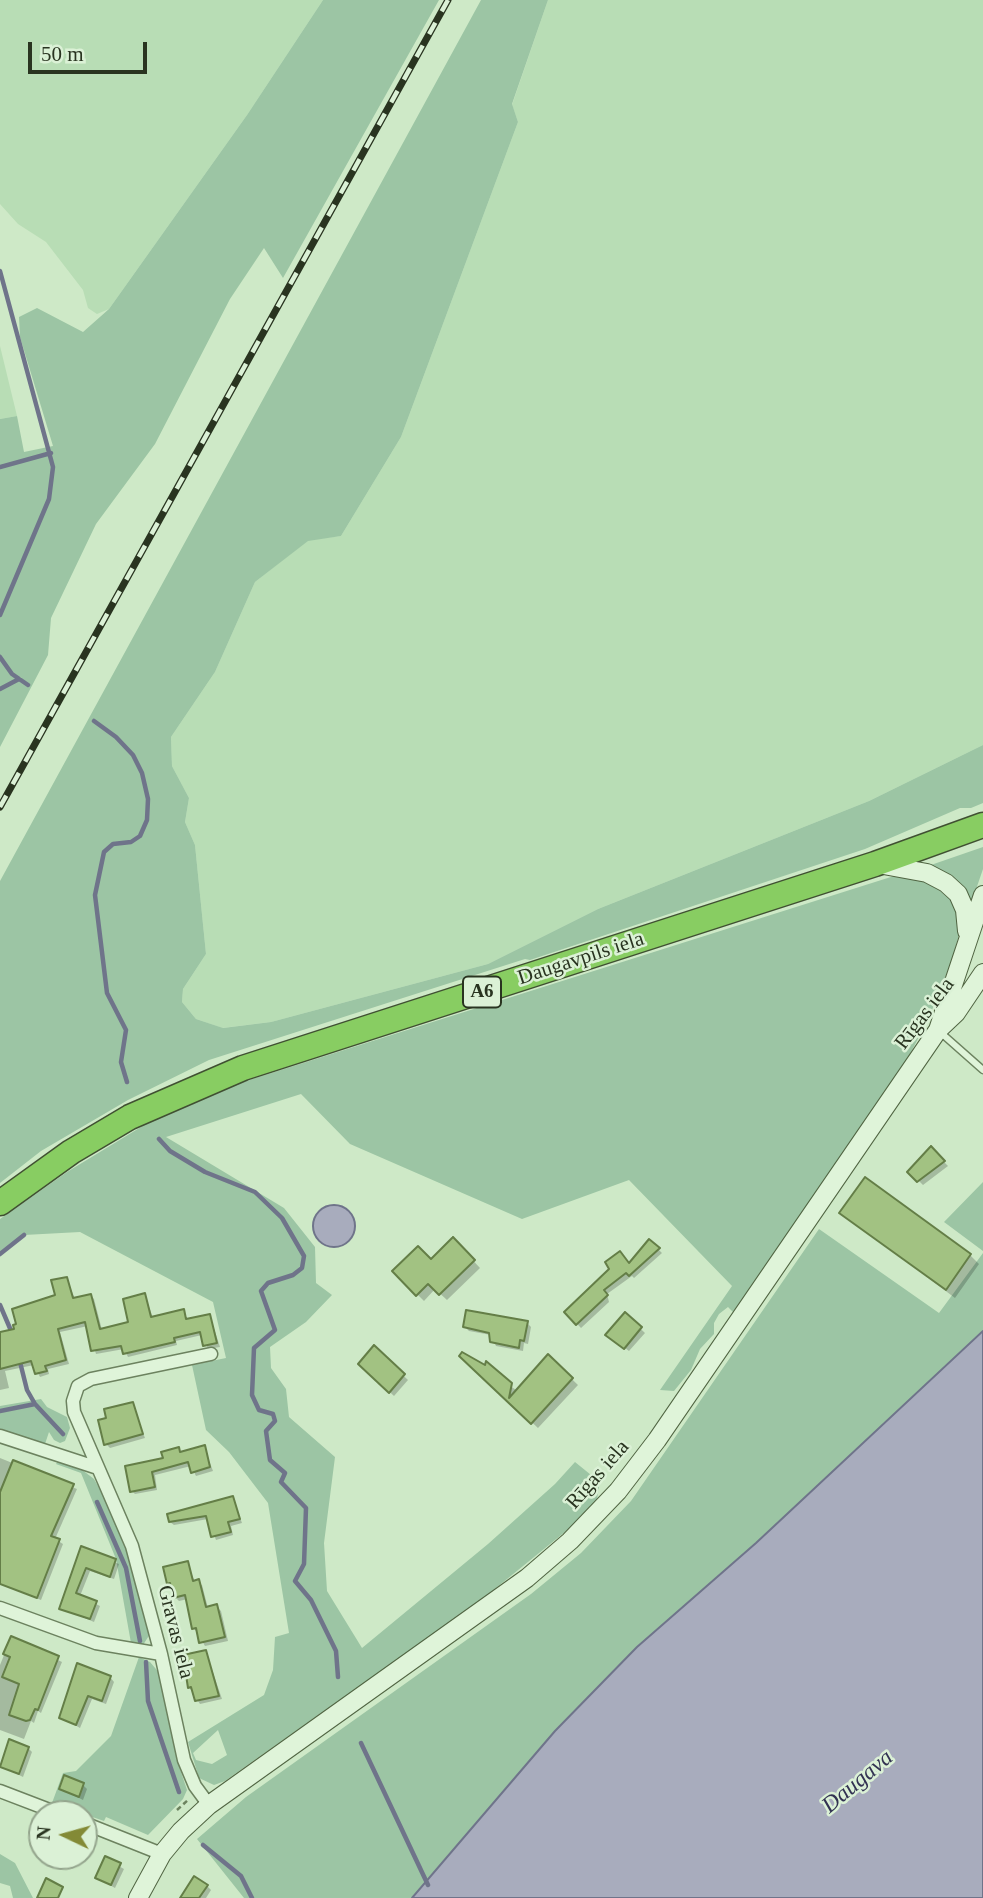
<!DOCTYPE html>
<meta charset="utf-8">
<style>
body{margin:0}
#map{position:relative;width:983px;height:1898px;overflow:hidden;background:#cee9c7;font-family:"Times New Roman",serif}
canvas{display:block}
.north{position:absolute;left:28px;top:1800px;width:70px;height:70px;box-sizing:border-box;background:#dbf1d6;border:2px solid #94a58d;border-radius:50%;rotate:275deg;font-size:19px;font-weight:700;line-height:28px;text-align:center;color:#293420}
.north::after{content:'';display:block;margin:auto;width:24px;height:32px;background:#838a36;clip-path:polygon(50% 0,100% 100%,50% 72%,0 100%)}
.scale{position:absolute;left:28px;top:42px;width:119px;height:32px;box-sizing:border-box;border:4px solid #293420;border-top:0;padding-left:9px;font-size:21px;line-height:24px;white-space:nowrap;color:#293420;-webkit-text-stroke:5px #dbf1d6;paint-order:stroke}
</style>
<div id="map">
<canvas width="983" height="1898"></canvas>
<div class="north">N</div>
<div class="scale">50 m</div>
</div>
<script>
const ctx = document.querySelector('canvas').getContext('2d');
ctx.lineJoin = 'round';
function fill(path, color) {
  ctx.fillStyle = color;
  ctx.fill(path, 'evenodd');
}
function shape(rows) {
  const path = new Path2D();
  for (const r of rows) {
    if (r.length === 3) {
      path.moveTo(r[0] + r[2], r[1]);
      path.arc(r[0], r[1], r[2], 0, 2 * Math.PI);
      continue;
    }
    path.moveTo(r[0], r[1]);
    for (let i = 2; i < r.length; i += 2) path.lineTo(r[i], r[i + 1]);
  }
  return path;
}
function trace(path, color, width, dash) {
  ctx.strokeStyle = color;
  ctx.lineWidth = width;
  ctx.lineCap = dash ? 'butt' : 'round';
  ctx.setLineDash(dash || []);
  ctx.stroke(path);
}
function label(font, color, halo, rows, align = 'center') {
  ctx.font = font + ' "Times New Roman",serif';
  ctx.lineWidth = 5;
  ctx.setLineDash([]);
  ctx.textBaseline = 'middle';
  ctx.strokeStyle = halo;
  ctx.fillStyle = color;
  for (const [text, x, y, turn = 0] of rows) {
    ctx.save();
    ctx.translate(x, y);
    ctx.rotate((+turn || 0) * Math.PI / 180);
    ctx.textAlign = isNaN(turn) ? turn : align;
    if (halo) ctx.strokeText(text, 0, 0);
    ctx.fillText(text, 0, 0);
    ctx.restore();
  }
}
const farmland = shape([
 [0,0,323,0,247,115,109,309,97,314,88,308,83,290,46,242,18,224,0,204],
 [548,0,983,0,983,745,869,801,598,909,488,964,271,1022,222,1028,196,1019,182,1002,183,989,206,954,195,845,185,822,189,798,172,766,171,737,215,672,255,582,308,540,341,536,401,437,518,122,512,105],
 [0,346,17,416,0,419]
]);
const green = shape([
 [323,0,439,0,283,278,264,248,230,299,155,444,96,524,51,618,48,655,0,747,0,419,17,416,24,452,53,446,20,337,19,317,37,308,83,332,109,309,247,115],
 [481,0,548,0,512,104,518,122,401,437,341,536,308,541,255,582,215,672,171,737,172,766,189,798,185,822,195,845,206,954,183,989,182,1002,196,1019,223,1028,271,1022,488,964,598,909,869,801,983,745,983,803,971,808,960,808,865,849,530,960,525,959,209,1060,128,1100,41,1151,0,1183,0,881],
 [983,847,983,869,971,904,928,866],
 [914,875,953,896,961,927,952,960,930,1015,905,1064,733,1312,728,1307,719,1314,714,1323,714,1334,700,1349,691,1370,674,1391,660,1390,732,1286,629,1180,522,1219,350,1144,301,1094,166,1137,284,1208,315,1247,316,1283,332,1295,306,1322,270,1347,271,1368,286,1389,289,1417,335,1457,324,1543,327,1591,362,1648,488,1544,555,1484,575,1462,596,1479,599,1488,597,1499,571,1527,480,1601,225,1781,214,1785,199,1778,188,1742,264,1695,273,1670,275,1637,289,1633,268,1503,229,1452,206,1430,192,1365,226,1358,213,1302,80,1232,24,1235,0,1254,0,1219,67,1172,164,1113,224,1088,894,876],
 [218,1730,227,1755,212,1764,196,1760,193,1753],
 [983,1182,983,1251,944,1222],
 [819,1229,939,1313,983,1253,983,1331,756,1543,637,1647,555,1731,412,1898,244,1898,197,1839,246,1797,531,1594,581,1553,631,1501],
 [41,1399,47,1407,67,1417,70,1428,65,1441,60,1443,54,1440,49,1432,44,1447,0,1432,0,1406],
 [58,1461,81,1469,94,1479,115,1516,132,1563,150,1634,143,1645,131,1643,116,1559,81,1473,56,1464],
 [139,1657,150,1662,161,1675,180,1759,177,1760,187,1790,183,1799,148,1835,106,1817,104,1821,52,1803,63,1773,76,1771,111,1736],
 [0,1854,15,1863,33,1898,13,1898,10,1886,0,1883]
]);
const water = shape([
 [334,1226,21],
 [983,1331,983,1898,412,1898,555,1731,637,1647,756,1543,983,1331]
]);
const shadow = shape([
 [931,1149,948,1166,923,1185,910,1172],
 [842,1213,970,1255,979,1264,955,1298],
 [453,1239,480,1268,447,1300,435,1289,424,1301,394,1271,431,1261],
 [650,1241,662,1253,634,1278,632,1276,607,1294,609,1302,581,1328,566,1312,630,1265],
 [67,1279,75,1299,91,1296,94,1299,102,1330,130,1323,145,1295,153,1318,183,1311,188,1320,210,1316,220,1347,208,1349,202,1335,176,1341,177,1345,128,1357,124,1349,96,1354,88,1326,60,1332,69,1364,48,1369,49,1374,40,1377,34,1365,5,1371,9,1388,0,1390,0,1334,16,1331,57,1296],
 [625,1314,645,1333,629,1351,612,1338],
 [527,1323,531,1327,528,1344,524,1343,523,1351,496,1346,491,1335,469,1331,465,1327],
 [374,1348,408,1380,394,1396,360,1364],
 [461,1356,518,1391,548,1356,578,1385,538,1428],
 [132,1404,145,1438,110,1448,106,1444,108,1419],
 [204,1447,213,1471,196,1476,191,1466,155,1475,157,1490,135,1494,132,1491,178,1449,182,1453],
 [0,1458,77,1489,55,1539,63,1544,41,1600,0,1584],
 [233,1498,242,1523,231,1526,233,1535,216,1540,208,1519,174,1525,170,1522],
 [82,1549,119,1564,114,1579,90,1571,80,1596,100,1606,94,1622,61,1608],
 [187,1563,195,1582,202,1585,208,1608,216,1606,221,1611,228,1641,205,1646,194,1628,188,1599,179,1601,175,1597],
 [11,1638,62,1662,41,1713,38,1711,34,1723,31,1721,24,1739,0,1730,0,1665],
 [206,1652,222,1699,200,1704,189,1687],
 [110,1677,114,1682,106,1704,92,1699,80,1728,61,1717],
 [28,1748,32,1752,23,1777,1,1766],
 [83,1785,87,1789,83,1800,61,1789],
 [106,1859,124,1869,115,1888,97,1878],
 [207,1886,211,1890,206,1898,185,1898]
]);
const stream = shape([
 [0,271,53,467,49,499,0,615],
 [0,467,51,453],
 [0,657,12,674,28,685],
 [0,689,19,679],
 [94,721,116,737,133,755,142,773,148,799,147,820,140,836,131,842,113,844,104,852,95,895,107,993,126,1030,121,1062,127,1082],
 [159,1139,170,1151,205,1172,255,1192,282,1218,304,1256,302,1268,293,1275,268,1283,261,1291,275,1330,254,1348,252,1395,259,1410,273,1414,275,1421,266,1431,270,1460,285,1473,281,1482,306,1508,304,1564,295,1581,311,1600,336,1651,338,1677],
 [0,1254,24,1235],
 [0,1305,12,1333],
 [19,1358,27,1390,35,1404],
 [0,1411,35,1404,63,1434],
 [97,1502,126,1568,140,1641],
 [146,1662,148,1701,179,1792],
 [361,1743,428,1885],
 [203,1845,241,1876,252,1898]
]);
const building = shape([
 [931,1146,945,1161,917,1182,907,1172,931,1146],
 [865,1177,971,1254,946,1290,839,1213,865,1177],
 [453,1237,475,1260,439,1295,428,1284,416,1296,392,1271,418,1246,431,1259,453,1237],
 [649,1239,660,1248,629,1276,626,1273,604,1290,608,1295,576,1325,564,1312,609,1269,605,1262,620,1251,629,1263,649,1239],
 [67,1277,73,1298,91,1294,100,1329,128,1322,123,1299,145,1293,151,1317,184,1309,186,1319,210,1314,217,1343,203,1346,200,1332,174,1338,175,1342,123,1354,121,1346,91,1351,85,1322,58,1329,66,1360,45,1366,47,1371,35,1374,31,1361,0,1369,0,1332,14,1329,13,1325,16,1324,12,1309,55,1295,51,1280,67,1277],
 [466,1310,528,1321,524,1341,520,1340,519,1348,490,1342,489,1333,463,1327,466,1310],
 [625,1312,642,1327,624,1349,605,1335,625,1312],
 [374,1345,405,1374,389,1393,358,1364,374,1345],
 [462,1352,485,1365,486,1361,512,1383,509,1398,548,1354,573,1378,531,1424,459,1356,462,1352],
 [133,1402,143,1434,104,1445,98,1420,106,1418,104,1409,133,1402],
 [205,1445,210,1467,191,1473,188,1462,152,1472,155,1487,130,1492,125,1466,163,1458,161,1452,179,1447,180,1452,205,1445],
 [13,1460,74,1484,51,1536,60,1539,37,1598,0,1584,0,1492,13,1460],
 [233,1496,240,1519,228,1522,231,1532,211,1537,206,1516,169,1522,167,1514,233,1496],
 [81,1546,116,1559,110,1577,86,1568,76,1593,97,1601,90,1619,59,1609,81,1546],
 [188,1561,193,1581,199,1579,206,1607,217,1604,225,1637,199,1643,196,1628,192,1629,185,1595,173,1598,170,1583,167,1584,163,1567,188,1561],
 [11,1636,59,1656,38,1710,35,1709,30,1720,26,1721,9,1715,19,1684,2,1677,10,1657,3,1654,11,1636],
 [206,1650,219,1696,195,1701,191,1687,188,1688,183,1655,206,1650],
 [77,1663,111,1676,102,1701,88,1696,76,1725,59,1718,77,1663],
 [9,1739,29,1747,19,1774,0,1767,9,1739],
 [64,1775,84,1783,79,1797,59,1789,64,1775],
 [105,1856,121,1863,111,1885,95,1878,105,1856],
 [194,1876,208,1885,199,1898,180,1898,194,1876],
 [46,1878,63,1887,58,1898,37,1898,46,1878]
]);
const path = shape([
 [177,1810,188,1800]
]);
const lane = shape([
 [940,1032,983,1070]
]);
const street = shape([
 [0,1436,98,1468],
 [0,1608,96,1643,161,1654],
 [0,1791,60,1814],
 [209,1805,195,1786,184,1760,161,1654,132,1546,74,1412,73,1401,78,1386,91,1379,211,1354],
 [84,1823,162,1854]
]);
const secondary = shape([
 [878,864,927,873,946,883,958,894,965,910,967,931],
 [938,1030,983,895],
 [138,1898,162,1854,181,1831,209,1805,527,1578,570,1541,618,1491,657,1440,938,1030,956,1013,983,973]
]);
const highway = shape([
 [0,1203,71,1152,130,1117,243,1068,875,864,983,825]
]);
const rail = shape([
 [0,807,448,0]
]);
const shields = [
 [482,992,38]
];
const shieldNames = [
 ["A6",482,992]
];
const streetNames = [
 ["Daugavpils iela",581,959,-18],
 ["Rīgas iela",925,1014,-53],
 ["Rīgas iela",598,1475,-49],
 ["Gravas iela",175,1632,76]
];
const waterNames = [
 ["Daugava",858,1782,-40]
];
fill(farmland, '#b8ddb5');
fill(green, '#9cc5a4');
fill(water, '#a8acbd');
trace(water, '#6f748a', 2);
fill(shadow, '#0003');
trace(stream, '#6f748a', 4.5);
fill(building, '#a2c282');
trace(building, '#647e47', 2);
trace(lane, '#6c825f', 9);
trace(street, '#6c825f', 15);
trace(secondary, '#506442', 20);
trace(highway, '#405032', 27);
trace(path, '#6c825f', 2.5, [5, 3.5]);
trace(lane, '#dff4d9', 6);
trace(street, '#dff4d9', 12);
trace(secondary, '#dff4d9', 18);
trace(highway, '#88cd62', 24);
trace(rail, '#293420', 7);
trace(rail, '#dbf1d6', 4.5, [13]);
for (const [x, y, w] of shields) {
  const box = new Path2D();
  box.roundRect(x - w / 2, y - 15.5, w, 31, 5);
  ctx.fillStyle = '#dbf1d6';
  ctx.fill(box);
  trace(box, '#293420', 2);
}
label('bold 19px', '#293420', null, shieldNames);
label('21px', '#293420', '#dbf1d6', streetNames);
label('italic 23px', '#323252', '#dbf1d6', waterNames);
</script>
